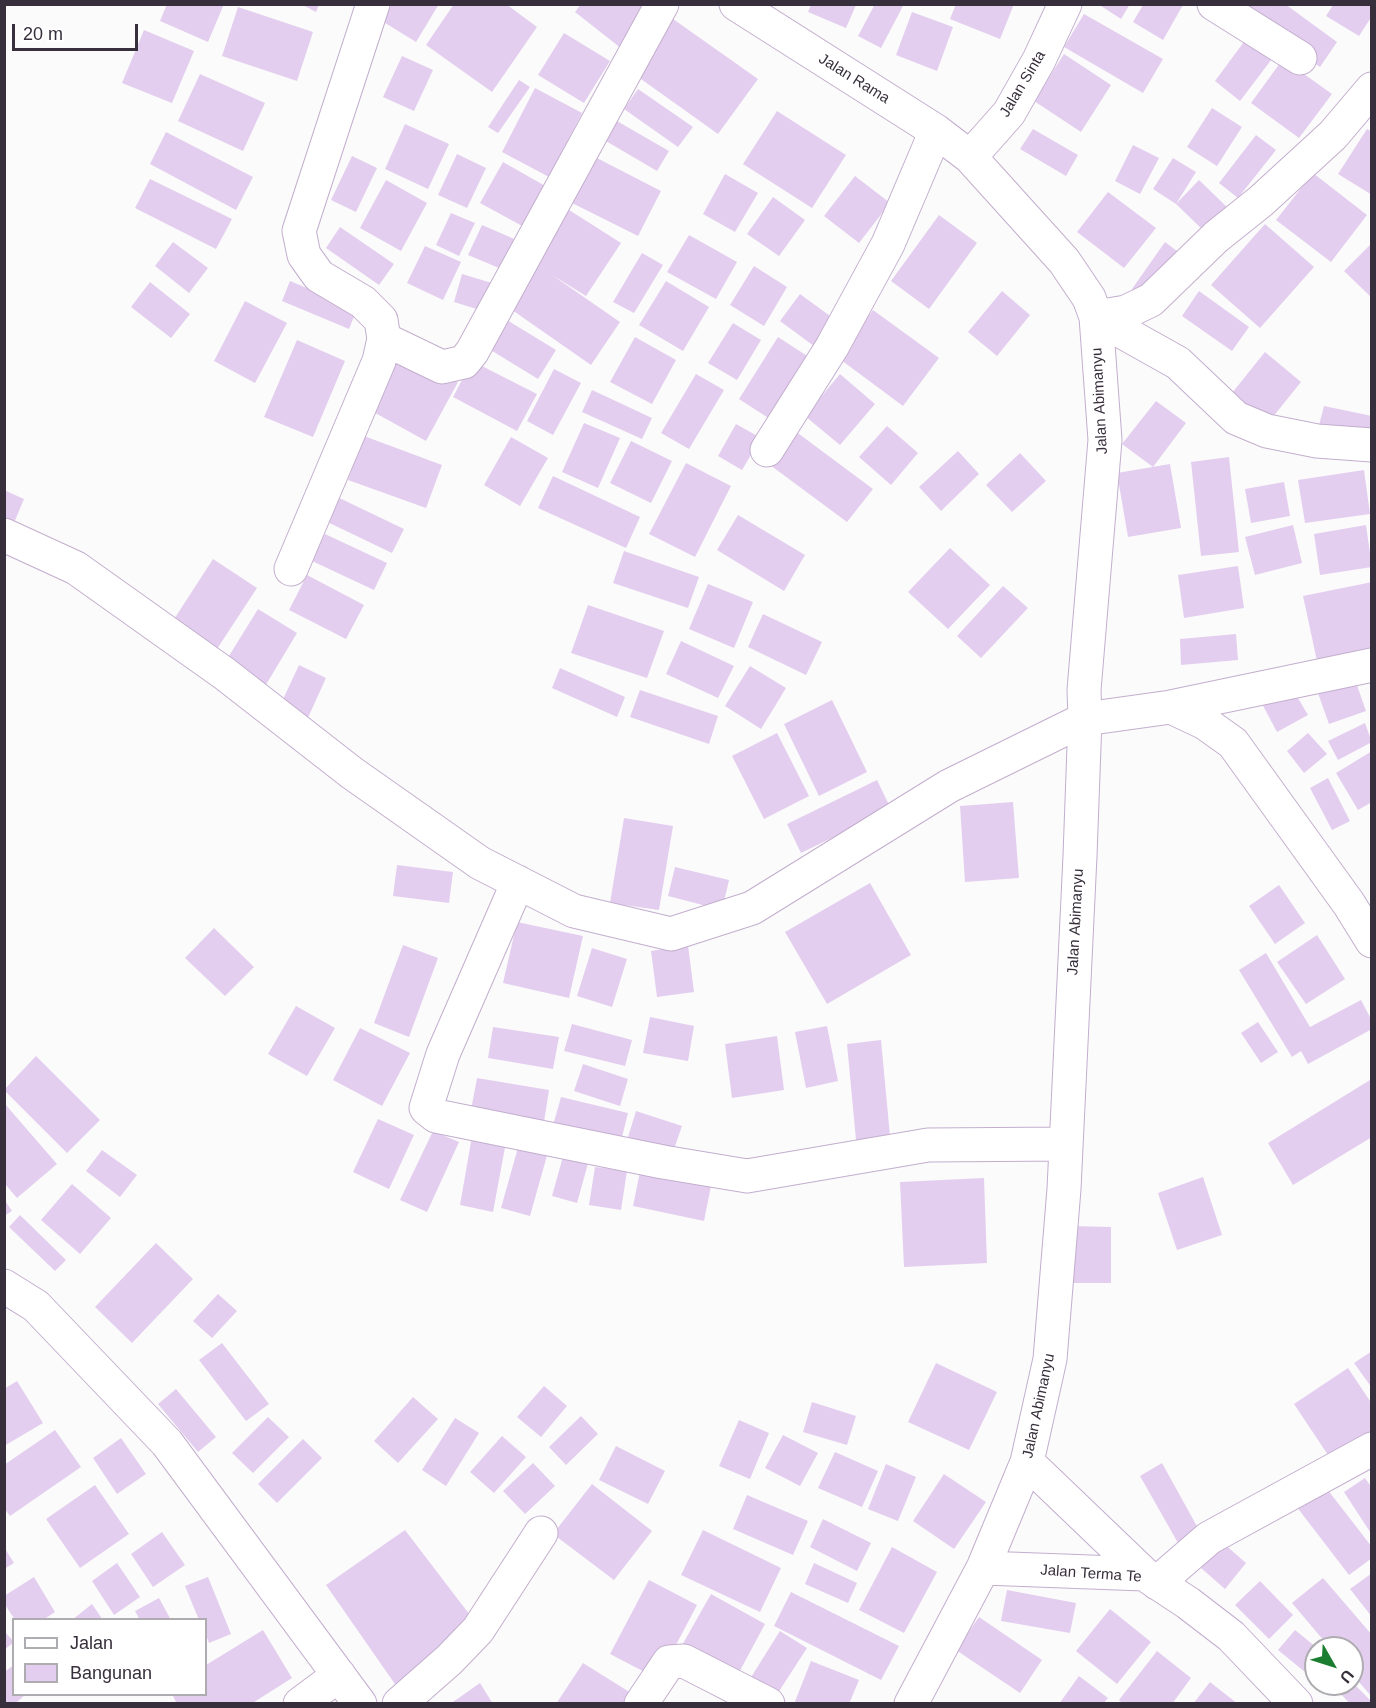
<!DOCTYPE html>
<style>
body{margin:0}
#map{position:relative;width:1376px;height:1708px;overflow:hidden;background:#fbfbfb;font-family:Helvetica,sans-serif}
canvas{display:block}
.frame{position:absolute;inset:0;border:6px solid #372f3b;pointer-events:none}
.legend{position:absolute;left:12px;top:1618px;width:195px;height:78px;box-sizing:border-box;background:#fff;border:2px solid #afacb1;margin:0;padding:8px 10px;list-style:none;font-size:18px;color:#372f3b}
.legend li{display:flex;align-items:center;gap:12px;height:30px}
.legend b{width:30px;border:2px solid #afacb1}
.north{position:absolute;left:1304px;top:1636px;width:60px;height:60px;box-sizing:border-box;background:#fff;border:2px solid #afacb1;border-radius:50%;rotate:129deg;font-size:16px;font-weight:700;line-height:24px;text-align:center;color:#372f3b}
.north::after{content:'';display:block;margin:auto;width:21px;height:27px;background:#1b7d30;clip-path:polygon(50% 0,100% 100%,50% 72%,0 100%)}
.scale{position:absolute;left:12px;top:24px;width:126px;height:27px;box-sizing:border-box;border:3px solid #372f3b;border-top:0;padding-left:8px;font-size:18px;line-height:21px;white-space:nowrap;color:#372f3b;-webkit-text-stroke:4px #fff;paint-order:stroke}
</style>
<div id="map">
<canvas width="1376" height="1708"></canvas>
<div class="frame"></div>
<ul class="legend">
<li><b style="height:8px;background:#fff"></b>Jalan</li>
<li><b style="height:16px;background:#e4ceef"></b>Bangunan</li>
</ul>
<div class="north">U</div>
<div class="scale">20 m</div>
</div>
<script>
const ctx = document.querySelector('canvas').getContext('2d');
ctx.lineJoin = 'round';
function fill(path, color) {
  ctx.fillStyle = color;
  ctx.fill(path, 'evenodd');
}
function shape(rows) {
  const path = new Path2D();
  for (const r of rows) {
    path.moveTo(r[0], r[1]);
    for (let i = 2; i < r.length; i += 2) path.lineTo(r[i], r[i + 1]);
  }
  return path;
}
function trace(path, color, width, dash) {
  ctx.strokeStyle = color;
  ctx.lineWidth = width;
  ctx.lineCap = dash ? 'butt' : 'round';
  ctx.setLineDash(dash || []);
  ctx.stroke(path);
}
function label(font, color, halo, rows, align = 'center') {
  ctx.font = font + ' Helvetica,sans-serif';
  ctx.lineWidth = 6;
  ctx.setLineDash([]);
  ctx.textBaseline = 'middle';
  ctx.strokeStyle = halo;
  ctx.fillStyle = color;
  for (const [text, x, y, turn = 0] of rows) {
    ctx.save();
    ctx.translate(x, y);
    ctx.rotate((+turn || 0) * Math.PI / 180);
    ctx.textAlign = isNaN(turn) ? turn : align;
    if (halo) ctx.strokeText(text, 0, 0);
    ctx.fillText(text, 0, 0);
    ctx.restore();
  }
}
const building = shape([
 [167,4,224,4,208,42,160,21],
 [301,4,319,4,316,12],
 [392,4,439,4,416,42,382,21],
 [454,4,506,4,537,27,492,92,426,45],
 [581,4,657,4,622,49,575,12],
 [875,4,904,4,881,48,858,36],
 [956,4,1014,4,1000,39,950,19],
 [1098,4,1130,4,1121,19],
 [1240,4,1285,4,1337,42,1320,67,1238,8],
 [811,5,856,5,846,28,808,12],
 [1143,5,1183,5,1163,40,1133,22],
 [1333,5,1372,5,1372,16,1359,36,1326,16],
 [238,7,313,32,297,81,222,56],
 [912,12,953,27,937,71,896,55],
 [666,14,758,79,718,134,627,69],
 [1084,14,1163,59,1143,93,1064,47],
 [144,30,194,51,172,103,122,83],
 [564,33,610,61,584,103,538,75],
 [1249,35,1275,55,1240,101,1215,81],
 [1064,54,1111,85,1081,132,1034,101],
 [402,56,433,70,414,111,383,97],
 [1283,59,1332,94,1299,138,1251,103],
 [200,74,265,103,243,151,178,121],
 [519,80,530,87,498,133,488,127],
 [535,88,582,113,549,177,502,152],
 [638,89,693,127,678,147,624,109],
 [1212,108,1242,127,1217,166,1187,147],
 [777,111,846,155,812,208,743,164],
 [610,117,669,151,657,171,599,137],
 [405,124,449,144,428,189,385,169],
 [1033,129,1078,155,1066,176,1020,149],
 [1367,129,1372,132,1372,195,1338,174],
 [166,132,253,177,236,210,150,164],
 [1256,135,1276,150,1238,198,1219,183],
 [1133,145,1159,158,1140,194,1115,181],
 [457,154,486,168,467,208,438,195],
 [591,155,661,191,638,236,568,201],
 [352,156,377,168,356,212,331,200],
 [1173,158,1196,172,1176,204,1199,180,1228,208,1205,232,1176,204,1153,189],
 [503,162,547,187,524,227,480,203],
 [1313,173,1367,215,1331,262,1276,220],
 [725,174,758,193,735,232,703,214],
 [855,176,890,203,859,243,824,216],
 [150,179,232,219,216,249,135,208],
 [386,180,427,203,401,251,360,228],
 [1108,192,1156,228,1124,268,1077,232],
 [773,197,805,220,779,256,747,234],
 [566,208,621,243,586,296,552,275,620,322,591,365,502,303],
 [451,213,475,223,459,256,436,245],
 [939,215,977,243,929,309,891,281],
 [1265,224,1314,267,1260,328,1211,285],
 [482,225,519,241,506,271,468,255],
 [340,227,394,264,379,285,326,248],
 [689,235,737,262,716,299,667,272],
 [173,242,208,268,189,293,155,266],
 [1165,242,1177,251,1145,298,1132,289],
 [1372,243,1372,298,1344,271],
 [425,246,461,262,443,300,407,283],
 [642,253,663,265,634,313,613,302],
 [754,266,787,287,764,326,730,305],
 [462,274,492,283,483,311,454,302],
 [290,281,357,309,349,329,282,301],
 [666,281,709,307,683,351,639,325],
 [150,282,190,314,171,338,131,307],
 [1002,291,1030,315,997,356,968,332],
 [1199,291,1249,327,1232,351,1182,316],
 [800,294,841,324,822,352,780,321],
 [245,301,287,323,255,383,214,361],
 [873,310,939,358,903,406,837,357],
 [507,320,556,350,538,379,489,349],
 [733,323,761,340,737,380,708,363],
 [635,337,676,360,652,404,610,382],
 [778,337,815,361,776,423,739,399],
 [297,340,345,361,313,437,264,417],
 [400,350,458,382,426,441,368,409],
 [1265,352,1301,382,1268,423,1232,393],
 [472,361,537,394,517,431,453,397],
 [554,369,581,383,553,435,527,421],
 [696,374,724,390,689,449,661,433],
 [840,374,875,404,840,445,805,416],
 [592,390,652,418,642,439,582,412],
 [1156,401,1186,423,1153,467,1122,444],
 [1324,406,1372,416,1372,441,1318,429],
 [584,423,620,438,598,488,562,472],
 [736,424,761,438,742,470,718,456],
 [887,426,918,453,891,485,859,457],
 [791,428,873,489,847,522,766,462],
 [364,436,442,465,426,508,348,480],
 [511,437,548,458,520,506,484,485],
 [631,441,672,461,651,503,610,483],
 [958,451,979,474,941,511,919,487],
 [1020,453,1046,481,1012,512,986,485],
 [1229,457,1239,552,1201,556,1191,462],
 [686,463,731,486,695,557,649,534],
 [1170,464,1181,528,1128,537,1117,473],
 [1364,470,1370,514,1305,523,1298,480],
 [553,476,640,517,626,548,538,508],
 [1284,482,1290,516,1251,523,1245,489],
 [4,490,24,499,11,530,4,527],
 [331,494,404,529,392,553,319,518],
 [738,515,805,555,784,591,717,550],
 [1293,525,1302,563,1255,575,1245,537],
 [1366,525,1372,567,1320,575,1314,534],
 [325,534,387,563,374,590,312,561],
 [950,548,990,585,948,629,908,592],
 [624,551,699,577,688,608,613,583],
 [213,559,257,588,213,655,169,627],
 [1238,566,1244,608,1184,618,1178,575],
 [307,575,364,605,346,639,289,610],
 [1372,582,1372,649,1317,661,1303,596],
 [708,584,753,602,734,648,689,629],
 [1003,586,1028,608,981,658,957,636],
 [588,605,664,631,647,678,571,653],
 [258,609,297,633,264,688,224,664],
 [763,614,822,642,806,675,748,647],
 [1236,634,1238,660,1181,665,1180,639],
 [681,641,734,666,718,698,666,674],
 [299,665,326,678,306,722,278,710],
 [750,666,786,688,761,729,725,706],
 [560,668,625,697,617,717,552,688],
 [1352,671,1366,711,1329,724,1315,685],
 [1289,683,1308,715,1277,732,1260,700],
 [640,690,718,716,709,744,630,717],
 [832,700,867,772,819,796,784,724],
 [1365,723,1372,742,1338,760,1328,741],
 [777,733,809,796,764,819,732,756],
 [1308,733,1327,754,1304,773,1287,751],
 [1372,751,1372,802,1358,810,1336,773],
 [1328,778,1350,821,1332,830,1310,788],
 [877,780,891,809,801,853,787,824],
 [1013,802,1019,878,965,882,960,806],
 [624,818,673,826,659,910,610,903],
 [397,865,453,872,449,903,393,896],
 [675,867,729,880,722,910,668,896],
 [870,883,911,955,827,1004,785,932],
 [1279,885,1305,923,1275,944,1249,906],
 [517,922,583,936,569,998,503,983],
 [214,928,254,967,225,996,185,958],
 [1317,935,1345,979,1306,1004,1277,962],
 [403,945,438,958,409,1037,374,1023],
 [688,945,694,992,657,997,651,951],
 [592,948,627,959,612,1007,577,996],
 [1266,953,1310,1027,1361,1000,1372,1021,1372,1029,1308,1064,1301,1051,1292,1057,1239,970],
 [296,1006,335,1028,307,1076,268,1054],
 [650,1017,694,1026,688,1061,643,1053],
 [1258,1022,1278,1052,1261,1063,1241,1033],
 [572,1024,632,1040,625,1066,564,1051],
 [827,1026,838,1081,806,1088,795,1032],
 [493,1027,559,1037,553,1069,488,1058],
 [360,1028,410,1053,382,1106,333,1080],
 [777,1036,784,1090,732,1098,725,1044],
 [881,1040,890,1136,856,1140,847,1044],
 [36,1056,100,1120,67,1153,4,1090],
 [583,1064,628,1079,620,1106,574,1091],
 [477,1078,549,1090,544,1122,471,1110],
 [1370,1080,1372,1137,1293,1185,1268,1143],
 [561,1097,628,1113,620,1145,552,1129],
 [5,1104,57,1164,17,1198,5,1184],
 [636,1111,682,1126,673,1152,628,1137],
 [378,1119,414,1135,389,1189,353,1172],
 [433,1131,459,1142,427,1212,400,1200],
 [472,1136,506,1142,493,1212,460,1205],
 [519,1144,548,1152,530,1216,501,1208],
 [102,1150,137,1175,120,1197,86,1171],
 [564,1153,589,1160,577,1203,552,1196],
 [595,1167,627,1171,621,1210,589,1205],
 [641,1167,712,1181,704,1221,633,1206],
 [1203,1177,1222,1235,1177,1250,1158,1193],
 [984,1178,987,1263,904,1267,900,1182],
 [72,1184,111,1218,80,1254,41,1220],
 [4,1199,12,1211,4,1216],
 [20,1215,66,1260,55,1271,9,1227],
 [1071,1226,1111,1227,1111,1283,1071,1283],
 [156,1243,193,1279,132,1343,95,1307],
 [218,1294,237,1311,212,1338,193,1321],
 [222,1343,269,1404,246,1421,199,1360],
 [1372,1351,1372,1388,1354,1363],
 [936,1363,997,1392,969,1450,908,1422],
 [1348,1368,1372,1404,1372,1439,1334,1464,1294,1404],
 [17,1381,43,1423,4,1446,4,1389],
 [544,1386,567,1406,541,1437,517,1417],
 [176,1389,216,1437,198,1452,158,1404],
 [413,1397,438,1419,398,1463,374,1441],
 [812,1402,856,1416,847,1445,803,1432],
 [581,1416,598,1434,566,1465,549,1447],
 [268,1417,289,1437,253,1473,232,1453],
 [455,1418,479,1433,446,1486,422,1470],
 [739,1420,769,1433,750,1479,719,1466],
 [55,1430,81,1467,10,1516,4,1508,4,1465],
 [783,1435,818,1453,800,1486,765,1468],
 [502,1436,526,1457,494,1493,470,1472],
 [121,1438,146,1474,117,1494,93,1458],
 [303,1439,322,1458,277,1503,258,1484],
 [616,1446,665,1471,648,1504,599,1480],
 [835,1452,878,1471,862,1507,818,1488],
 [533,1463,555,1486,525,1514,503,1491],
 [1162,1463,1199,1530,1178,1543,1140,1476],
 [886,1464,916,1477,898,1521,868,1509],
 [944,1474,986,1502,954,1549,913,1521],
 [1365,1478,1372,1488,1372,1535,1344,1492],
 [1320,1480,1372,1547,1372,1558,1349,1575,1293,1502],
 [592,1484,652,1531,614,1580,553,1534],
 [95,1485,129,1534,80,1568,46,1519],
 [747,1495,808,1521,793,1555,733,1529],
 [823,1519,871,1543,857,1571,810,1547],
 [405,1530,476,1623,397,1687,326,1585],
 [703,1530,781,1568,760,1612,681,1575],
 [162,1532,185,1565,153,1587,131,1554],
 [1222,1542,1246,1563,1225,1589,1201,1568],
 [4,1547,14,1563,4,1569],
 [892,1547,937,1572,904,1633,859,1610],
 [117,1563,140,1597,114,1615,92,1581],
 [814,1563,857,1583,848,1603,805,1584],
 [1372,1573,1372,1617,1350,1589],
 [34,1577,55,1612,43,1620,15,1620,4,1603,4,1596],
 [208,1577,231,1634,209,1643,206,1635,206,1620,199,1620,185,1586],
 [1323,1578,1372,1635,1372,1697,1352,1674,1352,1648,1330,1648,1292,1603],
 [649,1580,697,1605,658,1679,610,1654],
 [1260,1581,1293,1615,1269,1639,1235,1605],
 [1007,1590,1076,1603,1070,1633,1001,1621],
 [791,1592,899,1646,881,1680,774,1626],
 [711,1594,765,1624,736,1678,681,1647],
 [159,1598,171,1620,140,1620,135,1611],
 [92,1604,103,1620,72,1620],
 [1110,1609,1151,1642,1117,1684,1076,1651],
 [979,1617,1042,1660,1020,1693,956,1650],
 [263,1630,292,1678,251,1704,177,1704,172,1694,206,1694,206,1665],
 [1295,1630,1316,1647,1316,1681,1278,1650],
 [4,1631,14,1642,4,1650],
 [780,1631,807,1648,774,1699,748,1682],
 [1157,1651,1191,1678,1172,1704,1123,1704,1119,1700],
 [811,1661,859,1680,849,1704,794,1704],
 [583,1663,631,1693,624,1704,556,1704],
 [14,1665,14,1694,26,1694,15,1704,6,1704,4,1672],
 [1079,1676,1108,1698,1103,1704,1059,1704],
 [1210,1682,1238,1704,1193,1704],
 [1352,1682,1372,1702,1372,1704,1350,1704,1341,1694],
 [480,1683,493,1704,450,1704],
 [1320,1684,1337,1684,1330,1692]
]);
const minor = shape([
 [736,4,936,131,970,157,1064,261,1089,298,1096,317,1105,440,1084,690,1085,719,1080,856,1064,1189,1050,1359,1027,1462,983,1568,911,1704],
 [1214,4,1300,58],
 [970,157,1009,113,1039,60,1065,4],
 [1096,317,1126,312,1151,300,1216,237,1261,201,1333,135,1372,89],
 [1096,317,1178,363,1236,418,1267,431,1317,441,1372,445],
 [384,339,442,367,464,362,472,352,662,4],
 [767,450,832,347,888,244,936,131],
 [4,535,76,568,225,674,352,773,480,863,574,911,671,934,752,908,949,786,1085,719,1171,707,1205,723,1233,743,1349,904,1372,941],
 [291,569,379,361,384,339,381,320,363,302,319,276,304,255,299,231,373,4],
 [1171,707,1372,665],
 [518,882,443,1054,426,1108,436,1116,663,1162,747,1176,928,1145,1066,1144],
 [4,1286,36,1306,167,1443,360,1704],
 [1027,1462,1144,1574],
 [983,1568,1144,1574,1188,1603,1231,1636,1296,1704],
 [1157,1583,1209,1538,1372,1449],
 [300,1704,339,1675],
 [399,1704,449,1660,478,1630,541,1533],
 [641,1704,669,1662,684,1661,768,1704]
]);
const streetNames = [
 ["Jalan Rama",854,79,32],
 ["Jalan Sinta",1023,84,-59],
 ["Jalan Abimanyu",1100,401,-93],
 ["Jalan Abimanyu",1076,922,-87],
 ["Jalan Abimanyu",1039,1406,-78],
 ["Jalan Terma Te",1091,1574,4]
];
fill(building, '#e4ceef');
trace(minor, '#c3aece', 35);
trace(minor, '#fff', 33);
label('15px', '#372f3b', '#fff', streetNames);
</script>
